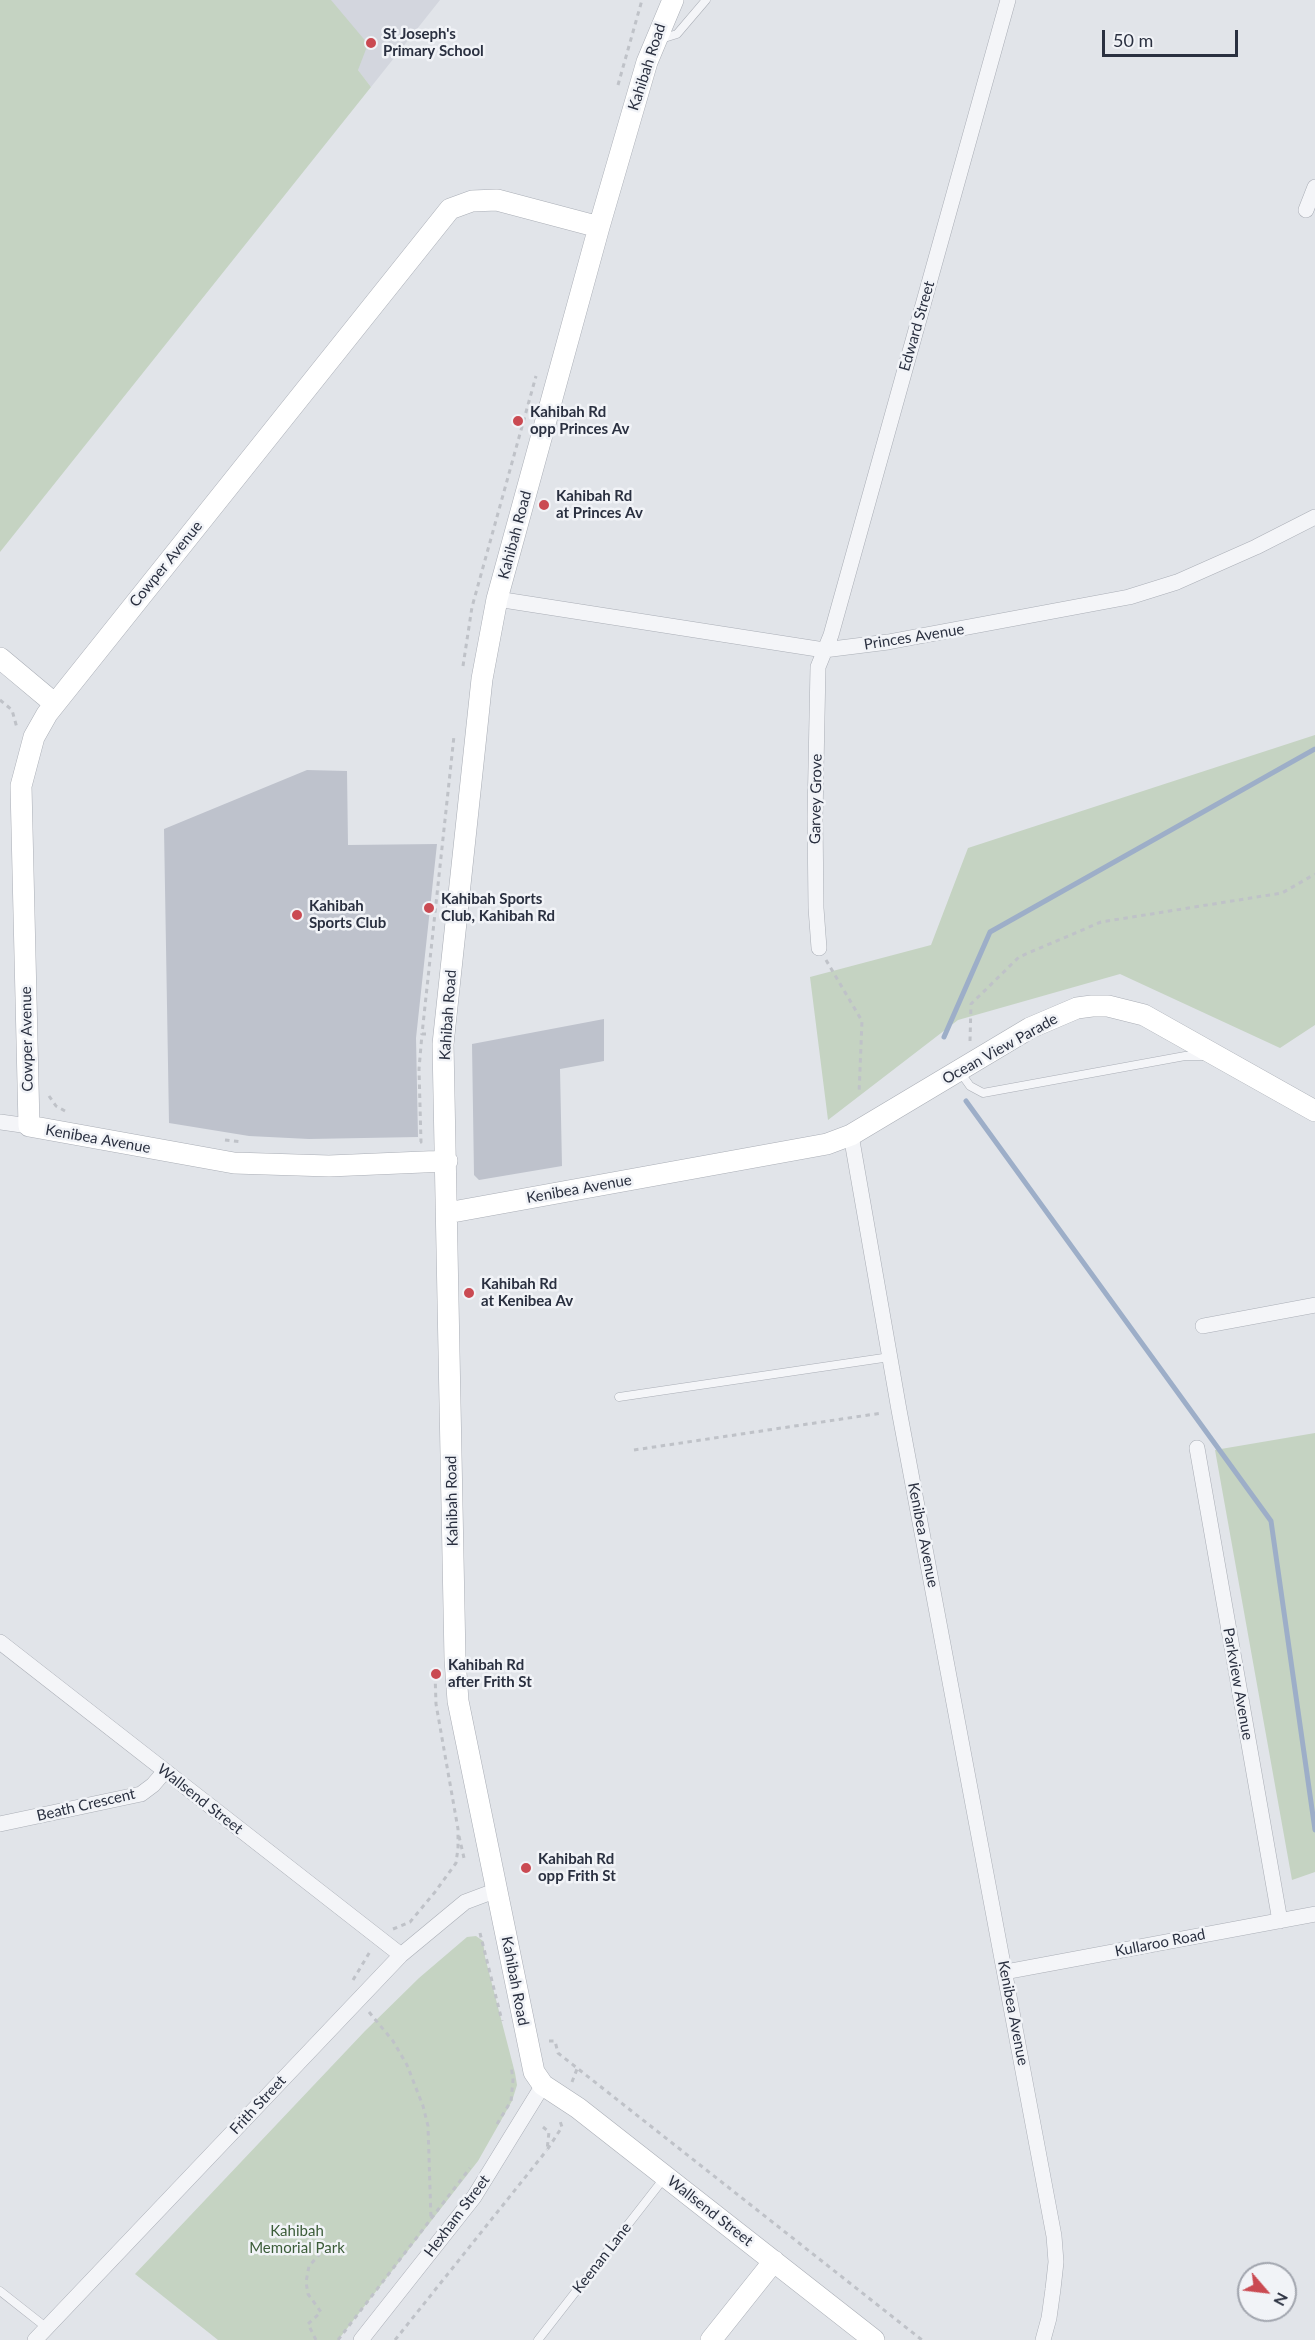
<!DOCTYPE html>
<style>
body{margin:0}
#map{position:relative;width:1315px;height:2340px;overflow:hidden;background:#e1e4e9;font-family:Lato,sans-serif}
canvas{display:block}
.north{position:absolute;left:1237px;top:2262px;width:60px;height:60px;box-sizing:border-box;background:#f1f3f7;border:2px solid #a1a5ae;border-radius:50%;rotate:118deg;font-size:16px;font-weight:700;line-height:24px;text-align:center;color:#2a3040}
.north::after{content:'';display:block;margin:auto;width:21px;height:27px;background:#ca4a52;clip-path:polygon(50% 0,100% 100%,50% 72%,0 100%)}
.scale{position:absolute;left:1102px;top:30px;width:136px;height:27px;box-sizing:border-box;border:3px solid #2a3040;border-top:0;padding-left:8px;font-size:18px;line-height:21px;white-space:nowrap;color:#2a3040;-webkit-text-stroke:4px #f1f3f7;paint-order:stroke}
</style>
<div id="map">
<canvas width="1315" height="2340"></canvas>
<div class="north">N</div>
<div class="scale">50 m</div>
</div>
<script>
const ctx = document.querySelector('canvas').getContext('2d');
ctx.lineJoin = 'round';
function fill(path, color) {
  ctx.fillStyle = color;
  ctx.fill(path, 'evenodd');
}
function shape(rows) {
  const path = new Path2D();
  for (const r of rows) {
    path.moveTo(r[0], r[1]);
    for (let i = 2; i < r.length; i += 2) path.lineTo(r[i], r[i + 1]);
  }
  return path;
}
function trace(path, color, width, dash) {
  ctx.strokeStyle = color;
  ctx.lineWidth = width;
  ctx.lineCap = dash ? 'butt' : 'round';
  ctx.setLineDash(dash || []);
  ctx.stroke(path);
}
function label(font, color, halo, rows, align = 'center') {
  ctx.font = font + ' Lato,sans-serif';
  ctx.lineWidth = 5;
  ctx.setLineDash([]);
  ctx.textBaseline = 'middle';
  ctx.strokeStyle = halo;
  ctx.fillStyle = color;
  for (const [text, x, y, turn = 0] of rows) {
    ctx.save();
    ctx.translate(x, y);
    ctx.rotate((+turn || 0) * Math.PI / 180);
    ctx.textAlign = isNaN(turn) ? turn : align;
    if (halo) ctx.strokeText(text, 0, 0);
    ctx.fillText(text, 0, 0);
    ctx.restore();
  }
}
const built = shape([
 [304,0,440,0,371,87]
]);
const green = shape([
 [0,0,331,0,368,44,358,70,371,87,0,552],
 [1315,735,1315,1025,1280,1048,1120,974,958,1020,828,1120,810,977,931,945,968,848],
 [1315,1433,1315,1872,1292,1880,1215,1450],
 [476,1936,483,1941,485,1957,515,2073,517,2085,512,2101,478,2161,338,2340,218,2340,135,2274,365,2031,419,1978,467,1937]
]);
const stream = shape([
 [944,1037,990,932,1315,749],
 [966,1101,1271,1521,1315,1830]
]);
const building = shape([
 [307,770,347,771,348,845,437,844,416,1038,418,1137,309,1139,249,1136,169,1123,164,829],
 [604,1019,604,1061,560,1069,562,1166,479,1180,474,1175,472,1044]
]);
const path = shape([
 [618,85,642,0],
 [463,666,472,607,536,376],
 [0,700,12,710,17,728],
 [826,960,862,1021,859,1094],
 [426,1034,422,1034,454,736],
 [970,1041,971,1004,1019,957,1101,922,1282,893,1315,874],
 [49,1096,56,1106,65,1111],
 [225,1140,242,1142],
 [420,1142,421,1142,419,1069,422,1034],
 [634,1450,882,1413],
 [459,1836,464,1858],
 [393,1929,410,1922,435,1892,456,1863,458,1848,458,1829,436,1704,435,1673],
 [480,1933,502,2021],
 [353,1980,371,1950],
 [369,2012,393,2041,407,2065,423,2106,428,2126,431,2219],
 [549,2041,555,2041,558,2053,922,2340],
 [572,2082,577,2069],
 [497,2124,511,2101,513,2080,511,2065],
 [543,2127,549,2132,547,2150,562,2127,560,2121],
 [316,2340,308,2324,321,2312,308,2294,306,2282,309,2266,319,2255],
 [338,2340,470,2168],
 [395,2340,547,2150]
]);
const lane = shape([
 [661,39,677,34,706,0],
 [960,1072,970,1086,983,1093,1185,1056,1206,1056],
 [619,1397,890,1357],
 [0,2291,47,2328],
 [538,2340,665,2177]
]);
const street = shape([
 [1306,210,1315,187],
 [497,599,824,650,888,642,1129,597,1177,582,1256,547,1315,517],
 [819,948,816,908,815,817,818,667,831,635,1008,0],
 [0,1122,29,1126],
 [851,1135,899,1410,1054,2236,1056,2262,1053,2289,1049,2318,1043,2340],
 [1203,1326,1315,1305],
 [1197,1448,1280,1921],
 [0,1642,401,1955],
 [0,1824,141,1794,153,1785,165,1771],
 [1005,1972,1315,1914],
 [35,2340,401,1955,465,1902,497,1890],
 [361,2340,474,2197,543,2085]
]);
const secondary = shape([
 [673,0,647,62,599,227,497,599,482,679,443,1044,455,1659,458,1701,534,2072,543,2085,578,2108,874,2340],
 [0,658,55,704],
 [447,1161,329,1166,234,1163,29,1126,21,786,34,737,47,714,450,209,472,201,497,200,599,227],
 [447,1213,827,1144,851,1135,1030,1028,1077,1008,1092,1006,1108,1006,1144,1015,1315,1111],
 [711,2340,774,2261]
]);
const markers = [
 [371,43,6,"#ca4a52"],
 [518,421,6,"#ca4a52"],
 [544,505,6,"#ca4a52"],
 [429,908,6,"#ca4a52"],
 [297,915,6,"#ca4a52"],
 [469,1293,6,"#ca4a52"],
 [436,1674,6,"#ca4a52"],
 [526,1868,6,"#ca4a52"]
];
const poiNames = [
 ["St Joseph's",383,34],
 ["Primary School",383,51],
 ["Kahibah Rd",530,412],
 ["opp Princes Av",530,429],
 ["Kahibah Rd",556,496],
 ["at Princes Av",556,513],
 ["Kahibah Sports",441,899],
 ["Club, Kahibah Rd",441,916],
 ["Kahibah",309,906],
 ["Sports Club",309,923],
 ["Kahibah Rd",481,1284],
 ["at Kenibea Av",481,1301],
 ["Kahibah Rd",448,1665],
 ["after Frith St",448,1682],
 ["Kahibah Rd",538,1859],
 ["opp Frith St",538,1876]
];
const streetNames = [
 ["Kahibah Road",647,67,-72],
 ["Edward Street",917,326,-74],
 ["Kahibah Road",515,535,-75],
 ["Cowper Avenue",166,564,-51],
 ["Princes Avenue",914,637,-9],
 ["Garvey Grove",816,799,-89],
 ["Kahibah Road",448,1015,-86],
 ["Cowper Avenue",27,1039,-91],
 ["Ocean View Parade",1000,1049,-29],
 ["Kenibea Avenue",98,1139,10],
 ["Kenibea Avenue",579,1189,-10],
 ["Kahibah Road",452,1501,-91],
 ["Kenibea Avenue",923,1535,79],
 ["Parkview Avenue",1238,1684,80],
 ["Wallsend Street",200,1799,38],
 ["Beath Crescent",86,1805,-13],
 ["Kullaroo Road",1160,1943,-11],
 ["Kahibah Road",515,1981,79],
 ["Kenibea Avenue",1013,2013,79],
 ["Frith Street",258,2105,-47],
 ["Wallsend Street",710,2211,38],
 ["Hexham Street",457,2216,-53],
 ["Keenan Lane",602,2258,-52]
];
const parkNames = [
 ["Kahibah",297,2231],
 ["Memorial Park",297,2248]
];
fill(built, '#d3d6de');
fill(green, '#c5d3c2');
trace(stream, '#9daec8', 5);
fill(building, '#bec2cc');
trace(lane, '#aaaeb6', 9);
trace(street, '#aaaeb6', 16);
trace(secondary, '#aaaeb6', 22);
trace(path, '#bfc2c8', 3, [4.5, 4.5]);
trace(lane, '#f4f5f8', 8);
trace(street, '#f4f5f8', 15);
trace(secondary, '#fff', 21);
for (const [x, y, r, color] of markers) {
  const dot = new Path2D();
  dot.arc(x, y, r, 0, 2 * Math.PI);
  ctx.fillStyle = color;
  ctx.fill(dot);
  trace(dot, '#f1f3f7', 2);
}
label('bold 15px', '#2a3040', '#f1f3f7', poiNames, 'left');
label('15px', '#2a3040', '#f1f3f7', streetNames);
label('15px', '#3b5c38', '#f1f3f7', parkNames);
</script>
